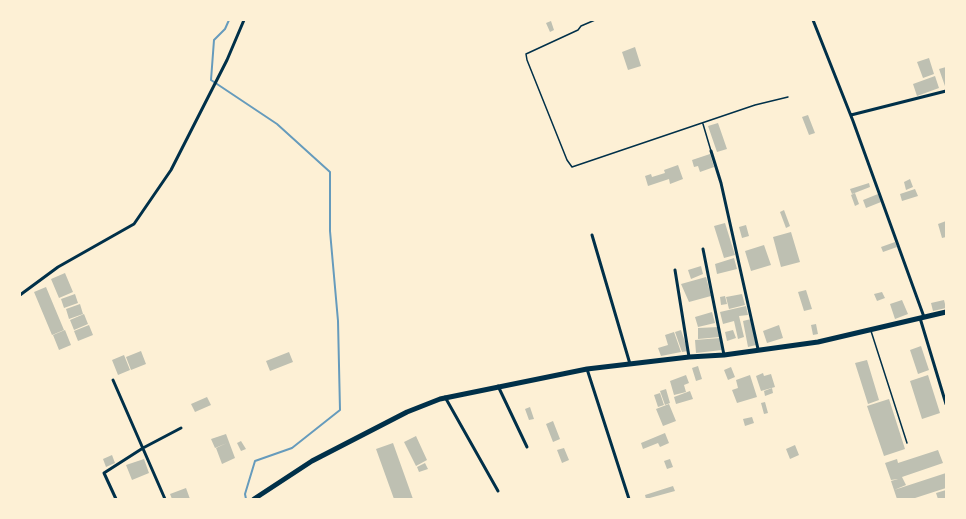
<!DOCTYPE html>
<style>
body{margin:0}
#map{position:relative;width:966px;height:519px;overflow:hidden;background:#fdf0d5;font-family:"Fira Sans",sans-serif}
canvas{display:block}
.frame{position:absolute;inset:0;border:21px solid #fdf0d5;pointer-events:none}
</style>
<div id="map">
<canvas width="966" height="519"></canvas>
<div class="frame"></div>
</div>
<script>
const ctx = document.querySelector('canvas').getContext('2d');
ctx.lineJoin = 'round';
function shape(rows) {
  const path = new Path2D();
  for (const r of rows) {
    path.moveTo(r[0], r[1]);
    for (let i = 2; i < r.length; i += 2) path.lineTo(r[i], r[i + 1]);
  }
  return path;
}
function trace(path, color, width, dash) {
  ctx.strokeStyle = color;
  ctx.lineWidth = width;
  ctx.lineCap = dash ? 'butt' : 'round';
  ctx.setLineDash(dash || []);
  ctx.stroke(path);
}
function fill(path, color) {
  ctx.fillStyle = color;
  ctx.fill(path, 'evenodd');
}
const stream = shape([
 [229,20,225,29,214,40,211,80,277,124,330,172,330,231,338,321,340,410,292,448,255,461,245,494,246,499]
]);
const building = shape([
 [551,21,554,30,550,32,546,23],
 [635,47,641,66,628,70,622,52],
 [929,58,934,74,923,78,917,62],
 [946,67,946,89,939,69],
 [935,76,939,88,917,96,913,84],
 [808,115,815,133,809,135,802,117],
 [718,123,727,149,717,152,708,126],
 [710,154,714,167,700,172,698,166,694,167,692,160],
 [678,165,683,179,670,184,669,179,648,186,645,176,651,174,652,177,665,173,664,170],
 [910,179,913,187,906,190,904,182],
 [869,183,870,187,852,194,850,189],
 [915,189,918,196,902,201,900,194],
 [855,193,859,204,855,206,851,195],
 [878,194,881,202,866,208,863,200],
 [784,210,790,226,786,228,780,212],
 [946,221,946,237,942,238,938,224],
 [725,223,735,255,724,258,714,226],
 [746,225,749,236,742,238,739,227],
 [791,232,800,262,781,267,773,237],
 [895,242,897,247,883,252,881,247],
 [764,245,771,265,751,271,745,251],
 [734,258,737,269,717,274,715,264],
 [701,266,703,274,691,279,688,270],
 [65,273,73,292,59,298,51,279],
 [706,277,711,296,689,302,681,284],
 [46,287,64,330,52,335,34,292],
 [806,290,812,309,804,311,798,292],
 [882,292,885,298,877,301,874,294],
 [75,294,78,303,64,308,61,299],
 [742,294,745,305,729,309,726,297],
 [725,296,727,304,721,305,720,297],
 [902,300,908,314,895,319,890,304],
 [944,300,946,308,933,311,931,303],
 [80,304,83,314,69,319,66,309],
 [746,306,748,315,739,316,744,337,738,339,734,321,723,324,720,312],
 [712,312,715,323,698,327,695,317],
 [84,314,88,324,74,330,70,320],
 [751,319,756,345,748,347,743,321],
 [816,324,818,334,813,335,811,325],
 [89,325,93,335,78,341,74,331],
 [779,325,783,338,767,343,763,331],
 [719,327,720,337,698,339,698,328],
 [65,330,71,345,59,350,53,335],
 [681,330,688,351,682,352,675,332],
 [733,330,736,338,727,341,725,332],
 [674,332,681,352,661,356,658,348,668,345,665,335],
 [720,338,722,350,696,353,695,340],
 [921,346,929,370,918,374,910,350],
 [141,351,146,364,131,370,126,357],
 [289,352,293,362,270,371,266,361],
 [124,355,130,370,118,375,112,360],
 [867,360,879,400,868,404,855,363],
 [698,366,702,379,696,381,692,368],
 [731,367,735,377,728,380,724,370],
 [763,373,764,376,771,374,775,387,761,391,756,376],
 [686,375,689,383,684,385,686,392,674,395,670,381],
 [750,375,757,397,737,403,732,390,738,388,736,380],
 [928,375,940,413,922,419,910,381],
 [772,388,773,393,765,396,764,391],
 [666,389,670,403,665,405,660,391],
 [690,391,693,399,676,404,674,397],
 [660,393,664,405,658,407,654,395],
 [207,397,211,405,195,412,191,404],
 [889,399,905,449,884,456,867,406],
 [765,402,768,413,764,414,761,403],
 [669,404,676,421,663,426,656,409],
 [530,407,534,419,529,420,525,409],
 [752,417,754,423,745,426,743,419],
 [553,421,560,439,553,442,546,424],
 [665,433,669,443,660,447,658,443,643,449,641,443],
 [226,434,235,458,222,464,216,448,227,443,215,448,211,439],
 [416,436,427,460,416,466,404,442],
 [241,441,246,449,241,451,237,443],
 [393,443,413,499,394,499,376,449],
 [795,445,799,455,790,459,786,449],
 [564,448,569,460,562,463,557,450],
 [938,450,943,463,902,477,906,485,894,490,891,481,898,479,891,480,885,463,897,459,898,463],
 [112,455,115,463,106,467,103,459],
 [144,459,149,473,132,480,126,465],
 [670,459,673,467,667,469,664,461],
 [425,463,428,469,419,472,417,467],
 [946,473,946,488,912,499,897,499,894,490],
 [673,486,675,491,646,499,645,495],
 [186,488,190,499,172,499,170,494],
 [946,490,946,499,938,499,936,493]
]);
const service = shape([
 [595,20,581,26,578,30,526,54,527,60,567,160,572,167,755,105,788,97],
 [703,124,711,151],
 [871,331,907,443]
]);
const minor = shape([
 [813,20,853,121,924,317],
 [851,115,946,91],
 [711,151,721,183,758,349],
 [592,235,630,364],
 [703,249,724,355],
 [675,270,689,357],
 [20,295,58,267,134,224,171,170,227,60,244,20],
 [920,318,946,404],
 [587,369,629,499],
 [113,380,165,499],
 [498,386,527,447],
 [445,397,498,491],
 [116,499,104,473,143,448,181,428]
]);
const primary = shape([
 [254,499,312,461,407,412,440,399,587,369,689,357,724,355,818,342,946,312]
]);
trace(stream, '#669bbc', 2);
fill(building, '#bec0b2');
trace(service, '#003049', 1.5);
trace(minor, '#003049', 3);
trace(primary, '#003049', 5);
</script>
